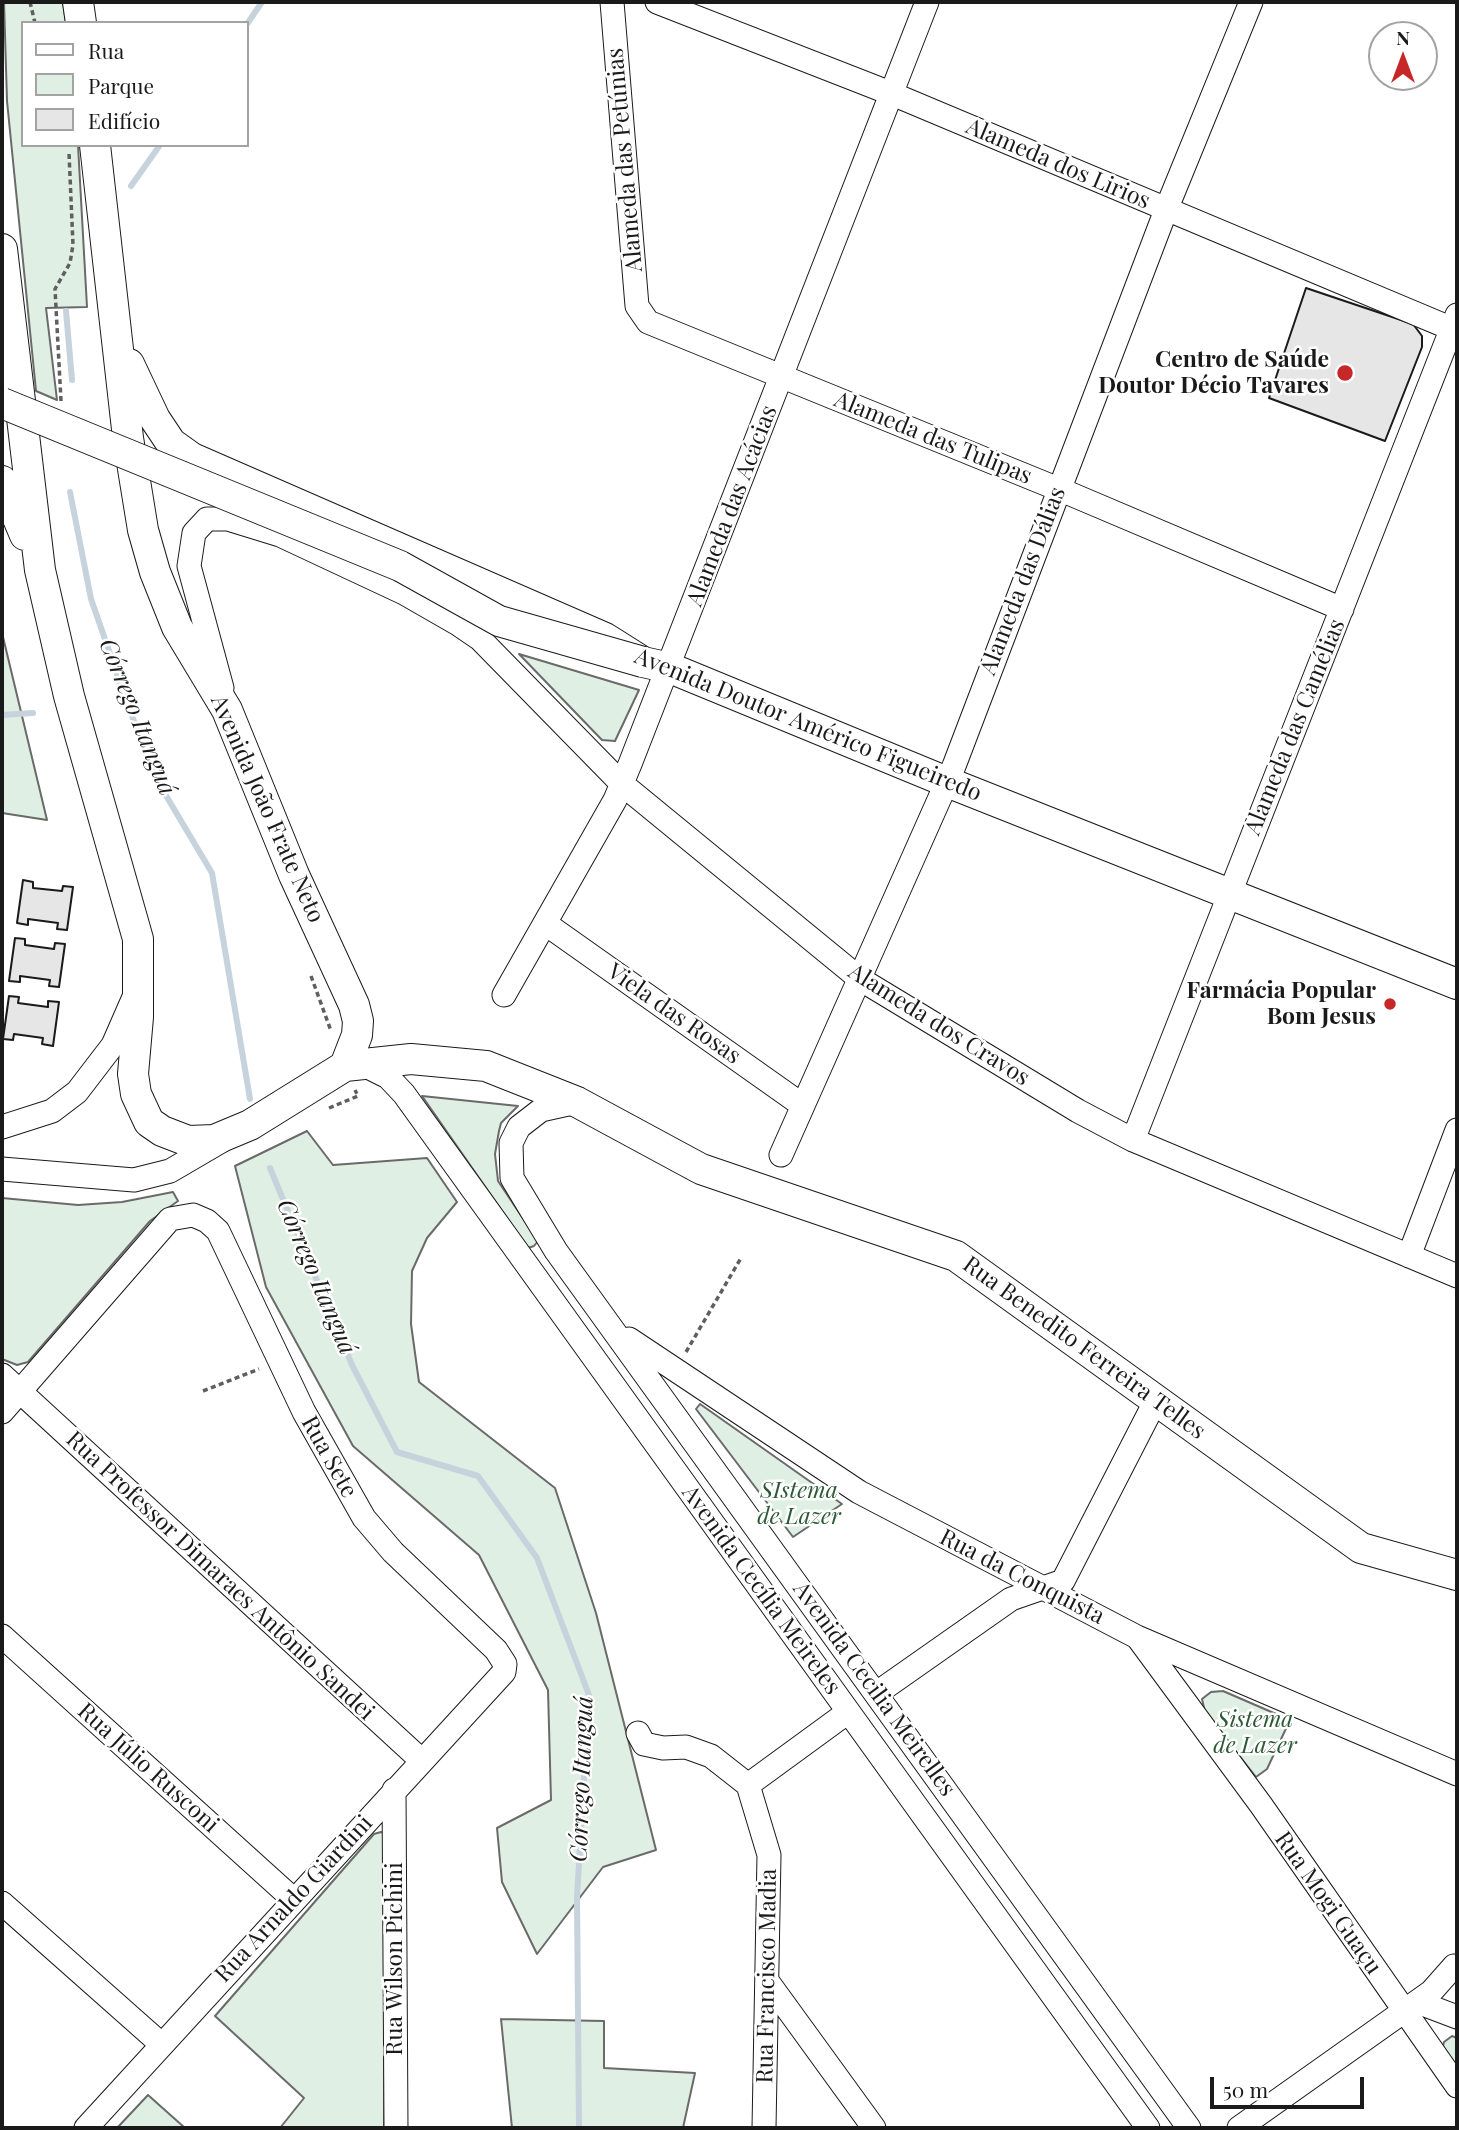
<!DOCTYPE html>
<meta charset="utf-8">
<style>
body{margin:0}
#map{position:relative;width:1459px;height:2130px;overflow:hidden;background:#fff;font-family:"Playfair Display",serif}
canvas{display:block}
.frame{position:absolute;inset:0;border:4px solid #1a1a1a;pointer-events:none}
.legend{position:absolute;left:21px;top:21px;width:228px;height:126px;box-sizing:border-box;background:#fff;border:2px solid #a3a3a3;margin:0;padding:9px 12px;list-style:none;font-size:21px;color:#1a1a1a}
.legend li{display:flex;align-items:center;gap:14px;height:35px}
.legend b{width:35px;border:2px solid #a3a3a3}
.north{position:absolute;left:1368px;top:21px;width:70px;height:70px;box-sizing:border-box;background:#fff;border:2px solid #a3a3a3;border-radius:50%;rotate:0deg;font-size:19px;font-weight:700;line-height:28px;text-align:center;color:#1a1a1a}
.north::after{content:'';display:block;margin:auto;width:24px;height:32px;background:#c62828;clip-path:polygon(50% 0,100% 100%,50% 72%,0 100%)}
.scale{position:absolute;left:1210px;top:2077px;width:154px;height:32px;box-sizing:border-box;border:4px solid #1a1a1a;border-top:0;padding-left:9px;font-size:21px;line-height:24px;white-space:nowrap;color:#1a1a1a;-webkit-text-stroke:5px #fff;paint-order:stroke}
</style>
<div id="map">
<canvas width="1459" height="2130"></canvas>
<div class="frame"></div>
<ul class="legend">
<li><b style="height:9px;background:#fff"></b>Rua</li>
<li><b style="height:19px;background:#e0efe3"></b>Parque</li>
<li><b style="height:19px;background:#e6e6e6"></b>Edifício</li>
</ul>
<div class="north">N</div>
<div class="scale">50 m</div>
</div>
<script>
const ctx = document.querySelector('canvas').getContext('2d');
ctx.lineJoin = 'round';
function fill(path, color) {
  ctx.fillStyle = color;
  ctx.fill(path, 'evenodd');
}
function shape(rows) {
  const path = new Path2D();
  for (const r of rows) {
    path.moveTo(r[0], r[1]);
    for (let i = 2; i < r.length; i += 2) path.lineTo(r[i], r[i + 1]);
  }
  return path;
}
function trace(path, color, width, dash) {
  ctx.strokeStyle = color;
  ctx.lineWidth = width;
  ctx.lineCap = dash ? 'butt' : 'round';
  ctx.setLineDash(dash || []);
  ctx.stroke(path);
}
function label(font, color, halo, rows, align = 'center') {
  ctx.font = font + ' "Playfair Display",serif';
  ctx.lineWidth = 5;
  ctx.setLineDash([]);
  ctx.textBaseline = 'middle';
  ctx.strokeStyle = halo;
  ctx.fillStyle = color;
  for (const [text, x, y, turn = 0] of rows) {
    ctx.save();
    ctx.translate(x, y);
    ctx.rotate((+turn || 0) * Math.PI / 180);
    ctx.textAlign = isNaN(turn) ? turn : align;
    if (halo) ctx.strokeText(text, 0, 0);
    ctx.fillText(text, 0, 0);
    ctx.restore();
  }
}
const green = shape([
 [4,2,63,2,66,23,23,23,23,145,78,145,87,307,46,308,57,400,36,391,7,101,4,2],
 [2,629,3,637,47,820,2,813,2,629],
 [519,654,639,690,615,741,602,740,519,654],
 [422,1096,518,1106,501,1123,499,1131,495,1154,498,1181,538,1241,534,1246,528,1248,422,1096],
 [307,1131,333,1165,427,1158,457,1202,427,1238,412,1271,411,1324,419,1382,555,1488,596,1613,656,1850,603,1867,537,1954,502,1882,497,1828,551,1800,548,1690,479,1555,353,1446,266,1287,235,1166,307,1131],
 [173,1192,178,1201,150,1221,28,1362,17,1365,2,1359,2,1198,78,1205,122,1202,173,1192],
 [700,1404,842,1504,793,1537,696,1409,700,1404],
 [1223,1691,1290,1720,1267,1769,1256,1777,1205,1712,1202,1699,1211,1692,1223,1691],
 [381,1832,386,1834,384,2128,280,2128,304,2098,215,2016,374,1834,381,1832],
 [501,2019,604,2021,604,2068,695,2073,683,2128,512,2128,501,2019],
 [1452,2036,1457,2038,1457,2070,1442,2050,1444,2042,1452,2036],
 [148,2095,185,2128,117,2128,148,2095]
]);
const stream = shape([
 [247,24,262,2],
 [131,186,160,145],
 [66,311,72,380],
 [70,492,91,599,129,708,155,777,212,873,250,1099],
 [2,715,33,713],
 [270,1168,352,1365,397,1452,478,1476,537,1558,589,1695,577,1897,579,2128]
]);
const building = shape([
 [1306,288,1413,324,1422,336,1422,347,1385,441,1269,398,1306,288],
 [23,880,33,882,33,888,62,891,63,886,73,887,67,930,57,929,58,923,28,919,28,925,17,923,23,880],
 [15,938,25,939,25,945,54,949,55,943,65,944,59,987,49,986,50,980,20,976,20,982,9,981,15,938],
 [9,996,19,997,18,1003,48,1007,48,1001,59,1002,53,1046,42,1044,43,1038,14,1034,13,1040,3,1039,9,996]
]);
const path = shape([
 [30,2,35,23],
 [61,401,55,289,70,263,73,245,69,153],
 [311,976,331,1031],
 [329,1108,358,1096,355,1090],
 [686,1352,741,1258],
 [203,1391,259,1369]
]);
const minor = shape([
 [612,2,637,306,648,322,1073,495,1342,609],
 [657,2,890,93,1457,331],
 [222,688,189,566,194,533,207,519,228,519,280,535,404,593,458,624,480,639,622,784,860,979,1078,1111,1133,1140,1457,1276],
 [546,924,802,1105],
 [504,995,615,800,630,764,927,2],
 [362,1064,388,1077,404,1094,1148,2128],
 [577,1102,541,1110,519,1127,511,1143,512,1178,556,1251,1189,2128],
 [2,1127,52,1111,77,1092,113,1045,134,997],
 [1133,1140,1457,315],
 [781,1155,954,766,1166,210,1251,2],
 [2,1169,134,1180,170,1171,223,1140],
 [1409,1256,1457,1130],
 [629,1339,859,1492,1137,1637,1457,1774],
 [2,1375,421,1760],
 [2,1412,170,1219,193,1215,207,1221,218,1231,304,1412,364,1518,393,1552,496,1650,505,1664,504,1672,86,2128],
 [2,1636,294,1900],
 [1138,1638,1261,1805,1457,2086],
 [877,1693,1011,1599,1063,1581,1156,1400],
 [638,1733,644,1744,663,1748,686,1747,711,1756,748,1785],
 [748,1785,769,1855,764,2128],
 [748,1785,848,1712],
 [394,1790,396,2128],
 [2,1903,161,2044],
 [768,1982,874,2128],
 [1428,2006,1457,2017],
 [1239,2128,1431,1992,1454,1966]
]);
const major = shape([
 [78,2,81,23],
 [2,249,40,570,69,696,138,939,138,1017,133,1074,136,1094,149,1122,162,1131,188,1141,214,1140,250,1125,345,1066,357,1035,358,1021,354,1005,294,875,227,710,177,627,155,572,143,530,128,438,95,145],
 [129,364,155,419,171,443,192,458,605,638,643,662,670,668,947,782,1457,984],
 [2,481,25,535],
 [345,1066,411,1059,486,1066,577,1102,701,1169,956,1256,1361,1548,1457,1575]
]);
const majorBridge = shape([
 [2,403,400,566,499,621,643,662]
]);
const markers = [
 [1345,373,9,"#c62828"],
 [1390,1004,7,"#c62828"]
];
const streetNames = [
 ["Alameda das Petúnias",625,160,-95],
 ["Alameda dos Lirios",1058,164,23],
 ["Alameda das Tulipas",933,438,22],
 ["Alameda das Acácias",732,506,-69],
 ["Alameda das Dálias",1023,581,-69],
 ["Avenida Doutor Américo Figueiredo",808,725,22],
 ["Alameda das Camélias",1295,727,-68],
 ["Avenida João Frate Neto",267,809,66],
 ["Viela das Rosas",674,1014,35],
 ["Alameda dos Cravos",939,1025,32],
 ["Rua Benedito Ferreira Telles",1084,1348,36],
 ["Rua Sete",329,1457,61],
 ["Rua Professor Dimaraes Antônio Sandei",220,1576,43],
 ["Rua da Conquista",1022,1577,27],
 ["Avenida Cecília Meireles",761,1590,54],
 ["Avenida Cecilia Meirelles",874,1689,54],
 ["Rua Júlio Rusconi",148,1768,42],
 ["Rua Arnaldo Giardini",294,1899,-47],
 ["Rua Mogi Guaçu",1328,1903,55],
 ["Rua Wilson Pichini",395,1959,-90],
 ["Rua Francisco Madia",767,1976,-89]
];
const poiNames = [
 ["Centro de Saúde",1329,360],
 ["Doutor Décio Tavares",1329,386],
 ["Farmácia Popular",1376,991],
 ["Bom Jesus",1376,1017]
];
const parkNames = [
 ["SIstema",799,1491],
 ["de Lazer",799,1517],
 ["Sistema",1255,1720],
 ["de Lazer",1255,1746]
];
const waterNames = [
 ["Córrego Itanguá",137,717,68],
 ["Córrego Itanguá",316,1277,67],
 ["Córrego Itanguá",582,1779,-88]
];
fill(green, '#e0efe3');
trace(green, '#6a6a6a', 2);
trace(stream, '#c6d2dc', 6);
fill(building, '#e6e6e6');
trace(building, '#1a1a1a', 2);
trace(minor, '#1a1a1a', 25);
trace(major, '#1a1a1a', 32);
trace(path, '#5f5f5f', 3.5, [5, 3.5]);
trace(minor, '#fff', 23);
trace(major, '#fff', 30);
trace(majorBridge, '#1a1a1a', 32, []);
trace(majorBridge, '#fff', 30);
for (const [x, y, r, color] of markers) {
  const dot = new Path2D();
  dot.arc(x, y, r, 0, 2 * Math.PI);
  ctx.fillStyle = color;
  ctx.fill(dot);
  trace(dot, '#fff', 2.5);
}
label('23px', '#1a1a1a', '#fff', streetNames);
label('bold 23px', '#1a1a1a', '#fff', poiNames, 'right');
label('italic 23px', '#2b5a34', '#fff', parkNames);
label('italic 24px', '#1a1a1a', '#fff', waterNames);
</script>
